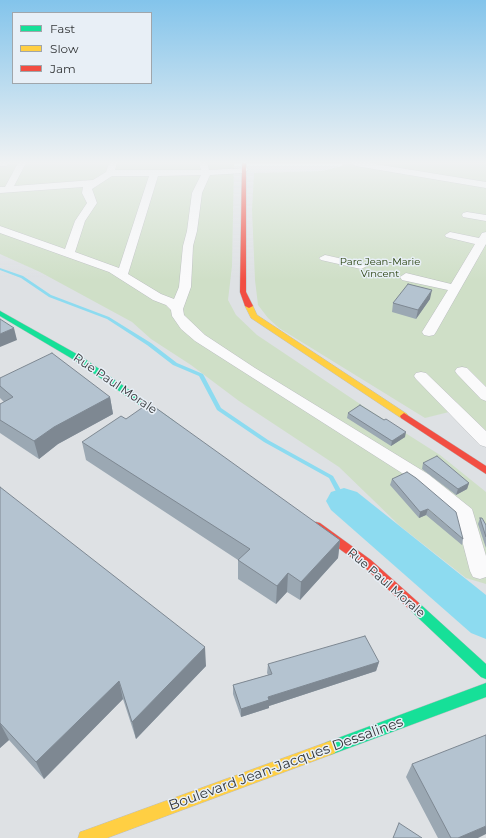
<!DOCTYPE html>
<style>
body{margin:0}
#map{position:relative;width:486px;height:838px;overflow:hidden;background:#dee1e4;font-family:Montserrat,sans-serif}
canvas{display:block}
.legend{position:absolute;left:12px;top:12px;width:140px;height:72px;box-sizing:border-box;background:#e8eff6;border:1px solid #a0a6ab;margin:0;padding:5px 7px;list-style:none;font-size:12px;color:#35383a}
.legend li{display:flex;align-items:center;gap:8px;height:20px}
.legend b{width:20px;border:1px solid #a0a6ab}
</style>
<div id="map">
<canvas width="486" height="838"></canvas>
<ul class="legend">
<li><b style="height:5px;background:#16e098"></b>Fast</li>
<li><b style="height:5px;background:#ffcf43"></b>Slow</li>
<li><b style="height:5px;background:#f24e42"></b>Jam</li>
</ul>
</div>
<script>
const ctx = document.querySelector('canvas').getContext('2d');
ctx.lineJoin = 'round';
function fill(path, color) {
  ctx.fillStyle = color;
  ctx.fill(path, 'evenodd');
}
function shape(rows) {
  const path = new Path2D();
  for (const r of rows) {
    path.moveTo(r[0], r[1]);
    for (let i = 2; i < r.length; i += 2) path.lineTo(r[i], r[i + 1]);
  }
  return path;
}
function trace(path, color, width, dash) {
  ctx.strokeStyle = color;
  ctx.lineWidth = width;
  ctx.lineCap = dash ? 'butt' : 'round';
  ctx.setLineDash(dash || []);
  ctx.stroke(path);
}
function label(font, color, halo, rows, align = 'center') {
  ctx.font = font + ' Montserrat,sans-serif';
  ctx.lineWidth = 3;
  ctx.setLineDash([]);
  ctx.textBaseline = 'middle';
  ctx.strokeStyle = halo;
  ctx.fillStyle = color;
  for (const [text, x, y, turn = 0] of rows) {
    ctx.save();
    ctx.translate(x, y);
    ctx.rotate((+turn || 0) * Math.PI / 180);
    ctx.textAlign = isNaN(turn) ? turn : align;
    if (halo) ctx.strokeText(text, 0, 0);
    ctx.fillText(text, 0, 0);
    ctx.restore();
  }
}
const green = shape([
 [0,163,234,163,232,266,228,300,236,315,257,335,366,408,440,455,486,492,486,584,466,578,400,526,339,467,239,401,191,365,151,339,132,322,40,272,0,254],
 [346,163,486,163,486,435,457,410,425,418,279,328,268,318,258,305,255,280,252,210,254,173,322,171,341,166]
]);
const stream = shape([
 [0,268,23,276,51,295,109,317,151,343,177,363,203,374,221,408,268,440,333,476,347,501,346,503,342,503,329,478,264,442,217,410,199,376,173,365,147,345,107,319,49,297,21,278,0,270,0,268]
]);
const river = shape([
 [344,488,357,492,486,595,486,639,471,633,331,510,326,501,331,492,344,488]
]);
const street = shape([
 [0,163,10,163,6,166,0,166,0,163],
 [18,163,26,163,14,186,93,180,106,172,109,163,117,163,115,170,201,170,199,163,207,163,209,170,247,168,248,170,244,173,210,175,202,193,197,231,193,246,191,287,183,309,184,315,205,335,255,368,428,474,472,509,486,556,486,577,480,579,473,577,470,571,456,517,416,482,195,341,181,329,172,316,171,310,166,305,153,300,109,272,0,233,0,226,65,249,75,221,87,203,82,193,83,187,0,193,0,187,5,187,18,163],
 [201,175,192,193,187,231,183,246,179,287,174,299,161,294,128,274,158,176,201,175],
 [112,176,149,176,119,268,75,252,85,221,97,203,92,189,112,176],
 [352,163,369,163,486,182,486,188,356,166,352,163],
 [467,212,486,215,486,221,463,217,462,215,463,213,467,212],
 [450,232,479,238,482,233,486,232,486,244,436,332,434,335,429,336,424,335,422,332,448,290,402,280,400,277,406,273,451,284,475,244,446,237,445,235,450,232],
 [325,255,365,264,367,266,361,269,321,260,319,258,325,255],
 [462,367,467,368,486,387,486,401,481,399,457,374,455,371,457,368,462,367],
 [421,372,426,373,486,431,486,447,480,445,416,379,414,376,416,373,421,372]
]);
const fast = shape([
 [0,311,82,357,174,421,176,423,174,425,168,425,76,361,0,316,0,311],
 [415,602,419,603,486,664,486,679,481,677,411,611,409,607,411,603,415,602],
 [486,683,486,697,330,755,325,753,323,748,325,743,330,741,486,683]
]);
const slow = shape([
 [246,304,252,304,257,315,407,414,408,416,407,418,401,418,251,318,245,306,246,304],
 [330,741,335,743,337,748,335,753,330,755,107,838,78,838,80,832,86,830,330,741]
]);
const jam = shape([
 [242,163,246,163,246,292,253,306,249,308,245,306,240,292,242,163],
 [404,413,486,466,486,474,401,418,400,416,404,413],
 [316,522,320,523,371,560,419,603,421,607,419,611,415,612,411,611,363,566,312,529,311,526,312,523,316,522]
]);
const wall = shape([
 [430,299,416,319,392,312,393,303],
 [0,378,110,397,113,414,58,444,39,459,0,433,0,404,4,402,0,398],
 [348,413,405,437,391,446,347,418],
 [82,442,340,540,338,558,300,600,287,592,276,604,238,579,238,560,86,460],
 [423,463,469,483,467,489,456,495,422,469],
 [392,479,463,539,462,545,426,515,419,518,390,485],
 [0,487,206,666,136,739,123,699,44,779,9,740,0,748],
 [480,518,486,525,486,548,478,524],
 [379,662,376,671,269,706,269,708,241,717,233,694,233,685,268,675,267,673,268,664],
 [412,764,478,838,438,838,406,777]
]);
const shadedWall = shape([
 [432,290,430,299,416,319,418,310],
 [14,328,17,340,0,347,0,334],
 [110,397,113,414,58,444,39,459,34,441,54,427],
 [406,432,405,437,391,446,392,441],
 [469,483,467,489,456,495,458,489],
 [428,509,426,515,419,518,420,512],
 [340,540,338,558,300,600,301,582],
 [288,573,287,592,276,604,277,586],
 [205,647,206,666,136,739,132,722],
 [379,662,376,671,269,706,269,708,241,717,241,709,268,697],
 [119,681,123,699,44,779,36,762],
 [0,723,9,740,0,748],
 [486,826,486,834,478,838,458,838]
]);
const building = shape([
 [408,284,432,290,418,310,393,303,408,284],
 [0,319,14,328,0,334,0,319],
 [52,353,110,397,54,427,34,441,0,420,0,404,13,397,0,386,0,378,52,353],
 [149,403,340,540,301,582,288,573,277,586,238,560,250,549,82,442,121,416,126,419,149,403],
 [360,405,384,420,386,419,406,432,392,441,348,413,360,405],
 [437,456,469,483,458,489,423,463,437,456],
 [407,472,416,478,456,512,463,539,428,509,420,512,392,479,407,472],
 [0,487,205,647,132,722,119,681,36,762,0,723,0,487],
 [480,518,482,518,486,525,486,537,480,518],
 [365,636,379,662,268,697,269,700,241,709,233,685,272,674,268,664,365,636],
 [486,735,486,826,458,838,451,838,412,764,486,735],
 [399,823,422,838,393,838,399,823]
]);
const farParknames = [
 ["Parc Jean-Marie",380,262],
 ["Vincent",380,274]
];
const streetNames = [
 ["Rue Paul Morale",115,384,34],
 ["Rue Paul Morale",386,583,41]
];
const nearStreetnames = [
 ["Boulevard Jean-Jacques Dessalines",286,764,-20]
];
fill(green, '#cfdfc7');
fill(stream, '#8ddbf0');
fill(river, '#8ddbf0');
trace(street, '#bbbec0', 1);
trace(fast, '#bbbec0', 1);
trace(slow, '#bbbec0', 1);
trace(jam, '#bbbec0', 1);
fill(street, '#fafafb');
fill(fast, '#16e098');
fill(slow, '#ffcf43');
fill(jam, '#f24e42');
fill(wall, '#9ba8b3');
fill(shadedWall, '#7e8892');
fill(building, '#b4c3d0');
trace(building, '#7e8892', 1);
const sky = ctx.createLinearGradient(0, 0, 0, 280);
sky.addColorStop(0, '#83c4eb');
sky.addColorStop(0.58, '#f0f2f3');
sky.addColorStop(1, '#f0f2f300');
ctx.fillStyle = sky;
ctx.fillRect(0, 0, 486, 280);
label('10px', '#27400c', '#e8eff6', farParknames);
label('12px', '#35383a', '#e8eff6', streetNames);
label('14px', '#35383a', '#e8eff6', nearStreetnames);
</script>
